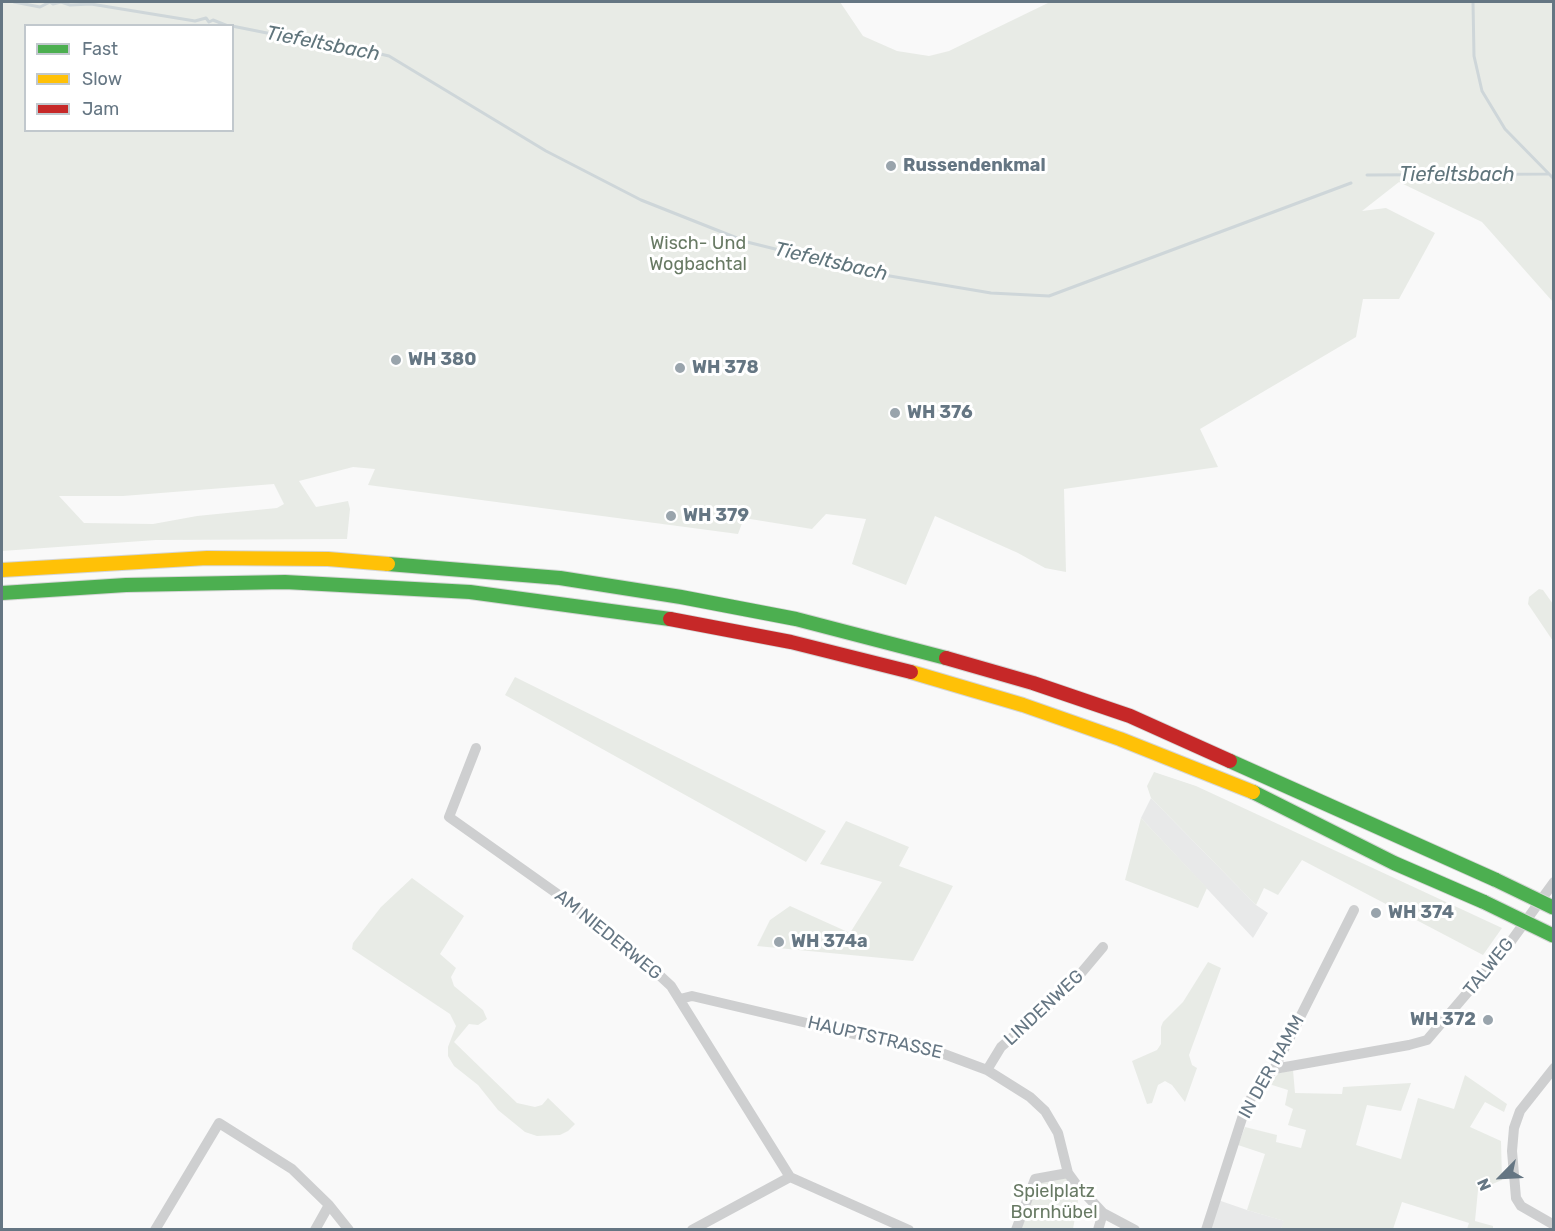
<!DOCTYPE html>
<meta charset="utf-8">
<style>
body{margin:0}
#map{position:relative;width:1555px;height:1231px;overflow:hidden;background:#f9f9f9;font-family:Rubik,sans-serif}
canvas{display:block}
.frame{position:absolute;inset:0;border:3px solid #657683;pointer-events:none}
.legend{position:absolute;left:24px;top:24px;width:210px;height:108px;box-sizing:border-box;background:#fff;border:2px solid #c1c8cd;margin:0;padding:8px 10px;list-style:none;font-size:18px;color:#657683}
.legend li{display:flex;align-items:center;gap:12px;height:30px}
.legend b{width:30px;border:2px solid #c1c8cd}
.north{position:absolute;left:1471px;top:1147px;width:60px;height:60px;-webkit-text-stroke:4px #fff;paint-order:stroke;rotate:246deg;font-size:16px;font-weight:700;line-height:24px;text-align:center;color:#657683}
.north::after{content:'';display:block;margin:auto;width:21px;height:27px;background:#657683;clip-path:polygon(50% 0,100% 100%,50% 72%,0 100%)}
</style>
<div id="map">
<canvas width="1555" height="1231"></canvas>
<div class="frame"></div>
<ul class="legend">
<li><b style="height:8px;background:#4caf50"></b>Fast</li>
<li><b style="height:8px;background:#ffc107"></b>Slow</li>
<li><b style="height:8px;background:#c62828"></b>Jam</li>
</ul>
<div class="north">N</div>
</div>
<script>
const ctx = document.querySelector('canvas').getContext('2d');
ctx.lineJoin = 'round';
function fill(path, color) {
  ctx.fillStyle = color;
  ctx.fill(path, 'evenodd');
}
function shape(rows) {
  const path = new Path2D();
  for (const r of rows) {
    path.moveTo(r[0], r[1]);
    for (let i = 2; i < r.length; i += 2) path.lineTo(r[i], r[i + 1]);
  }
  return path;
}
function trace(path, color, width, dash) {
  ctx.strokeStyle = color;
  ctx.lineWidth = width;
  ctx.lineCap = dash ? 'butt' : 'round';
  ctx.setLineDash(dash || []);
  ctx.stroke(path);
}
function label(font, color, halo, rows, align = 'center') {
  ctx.font = font + ' Rubik,sans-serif';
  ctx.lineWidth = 6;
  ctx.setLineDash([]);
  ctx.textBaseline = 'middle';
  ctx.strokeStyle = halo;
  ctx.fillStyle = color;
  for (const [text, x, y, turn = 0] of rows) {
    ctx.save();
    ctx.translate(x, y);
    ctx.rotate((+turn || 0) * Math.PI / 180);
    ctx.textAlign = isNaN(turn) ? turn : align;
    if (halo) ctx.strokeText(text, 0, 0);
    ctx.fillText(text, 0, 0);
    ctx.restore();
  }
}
const built = shape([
 [1151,798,1256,905,1268,913,1253,938,1141,818],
 [1218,1200,1247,1210,1285,1221,1281,1229,1208,1230]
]);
const green = shape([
 [2,2,840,2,863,36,897,51,929,56,949,51,1050,2,1553,2,1553,302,1482,222,1399,182,1362,211,1386,208,1435,233,1399,299,1363,299,1356,337,1200,429,1218,467,1064,489,1066,572,1045,568,1018,553,935,516,906,585,852,564,866,519,826,514,812,529,744,518,738,534,368,485,375,469,353,467,299,481,316,507,348,501,350,509,347,539,156,540,2,551],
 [26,26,232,26,232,130,26,130],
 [274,484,284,504,277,508,197,516,153,524,84,523,59,496,123,496],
 [1539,589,1543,590,1553,604,1553,641,1528,604,1529,597],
 [515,677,826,831,806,862,505,695],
 [1154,772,1196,786,1502,928,1483,955,1302,860,1278,895,1264,888,1256,905,1151,798,1147,786],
 [1141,818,1207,888,1198,908,1125,880],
 [846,821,909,847,899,866,953,886,913,961,757,946,770,920,790,906,850,933,882,882,820,864],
 [412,878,464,916,440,954,456,968,451,977,454,986,483,1010,487,1019,478,1025,469,1024,454,1042,517,1103,535,1107,542,1105,548,1098,575,1124,568,1131,560,1135,537,1136,525,1132,498,1110,478,1085,454,1066,448,1056,448,1047,456,1026,450,1014,352,949,353,943,381,907],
 [1208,962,1221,968,1189,1055,1192,1065,1197,1068,1185,1102,1172,1085,1165,1081,1158,1085,1152,1103,1147,1104,1132,1061,1157,1050,1161,1044,1161,1027,1163,1022,1183,1002],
 [1293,1070,1295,1093,1342,1094,1343,1087,1411,1083,1401,1111,1367,1105,1356,1145,1401,1159,1418,1098,1454,1109,1465,1075,1507,1104,1504,1112,1485,1102,1470,1127,1501,1141,1502,1180,1478,1190,1475,1221,1493,1226,1493,1229,1467,1229,1469,1223,1402,1202,1393,1229,1281,1229,1284,1221,1247,1210,1265,1154,1238,1145,1245,1127,1277,1135,1276,1142,1301,1148,1306,1130,1288,1125,1293,1109,1285,1105,1288,1090,1269,1084,1279,1073],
 [1066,1177,1079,1195,1073,1229,1020,1230,1037,1181]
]);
const stream = shape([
 [14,2,40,7,50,2,53,4,61,2,70,5,91,4,195,21,206,18,209,22,213,20,228,26],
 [1473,2,1474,56,1482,91,1505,129,1554,179],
 [232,26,277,35,286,33,297,38,311,38,389,56,546,151,641,200,747,242,872,273,991,293,1049,296,1351,183],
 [1367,175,1548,174]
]);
const street = shape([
 [476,748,449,817,566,900,643,960,671,986,790,1177],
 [680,999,692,996,875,1039,917,1044,987,1070,1030,1097,1045,1111,1058,1133,1068,1173,1076,1184,1103,1213,1135,1230],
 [1554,1068,1520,1111,1514,1128,1512,1151,1516,1198,1521,1206,1554,1225],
 [1274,1069,1409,1045,1427,1040,1509,944,1554,882],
 [987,1070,1001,1047,1066,991,1103,947],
 [790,1177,909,1230],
 [155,1230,219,1123,292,1169,329,1205,349,1230],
 [315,1230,329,1205],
 [692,1230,790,1177],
 [1016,1230,1035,1179,1068,1173],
 [1098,1230,1103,1213],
 [1206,1230,1245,1109,1258,1086,1274,1069,1354,910]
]);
const fast = shape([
 [388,564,560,578,681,597,796,619,946,658],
 [2,593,126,585,285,582,470,592,670,619],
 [1230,761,1496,880],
 [1253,792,1394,863,1484,902]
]);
const slow = shape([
 [2,570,207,558,328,559,388,564],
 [911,672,1023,705,1120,739,1253,792]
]);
const jam = shape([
 [670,619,791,642,911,672],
 [946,658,1033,683,1130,716,1230,761]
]);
const fastBridge = shape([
 [1496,880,1554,908],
 [1484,902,1554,936]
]);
const markers = [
 [891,166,6,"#99a4ac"],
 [396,360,6,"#99a4ac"],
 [680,368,6,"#99a4ac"],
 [895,413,6,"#99a4ac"],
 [671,516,6,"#99a4ac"],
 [1376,913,6,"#99a4ac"],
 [779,942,6,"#99a4ac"],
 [1488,1020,6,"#99a4ac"]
];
const poiNames = [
 ["Russendenkmal",903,166],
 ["WH 380",408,360],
 ["WH 378",692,368],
 ["WH 376",907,413],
 ["WH 379",683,516],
 ["WH 374",1388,913],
 ["WH 374a",791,942],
 ["WH 372",1476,1020,"right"]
];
const parkNames = [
 ["Wisch- Und",698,244],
 ["Wogbachtal",698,265],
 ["Spielplatz",1054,1192],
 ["Bornhübel",1054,1213]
];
const streetNames = [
 ["AM NIEDERWEG",608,935,39],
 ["TALWEG",1489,967,-51],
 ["LINDENWEG",1044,1008,-43],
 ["HAUPTSTRASSE",875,1038,13],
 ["IN DER HAMM",1272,1067,-61]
];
const waterNames = [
 ["Tiefeltsbach",323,44,11],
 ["Tiefeltsbach",1457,175],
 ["Tiefeltsbach",831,262,13]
];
fill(built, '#e8e9e9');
fill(green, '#e8ebe6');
trace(stream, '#ced6d9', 3);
trace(fast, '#d5d6d6', 16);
trace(slow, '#d5d6d6', 16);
trace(jam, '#d5d6d6', 16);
trace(street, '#cecfd0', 10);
trace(fast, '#4caf50', 14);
trace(slow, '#ffc107', 14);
trace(jam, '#c62828', 14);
trace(fastBridge, '#d5d6d6', 16, []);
trace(fastBridge, '#4caf50', 14);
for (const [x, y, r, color] of markers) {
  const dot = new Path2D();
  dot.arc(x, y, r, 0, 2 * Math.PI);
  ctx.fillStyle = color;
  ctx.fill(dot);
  trace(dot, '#fff', 2);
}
label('bold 18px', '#657683', '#fff', poiNames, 'left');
label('18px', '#687a64', '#fff', parkNames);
label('18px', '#657683', '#fff', streetNames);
label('italic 20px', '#60757c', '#fff', waterNames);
</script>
